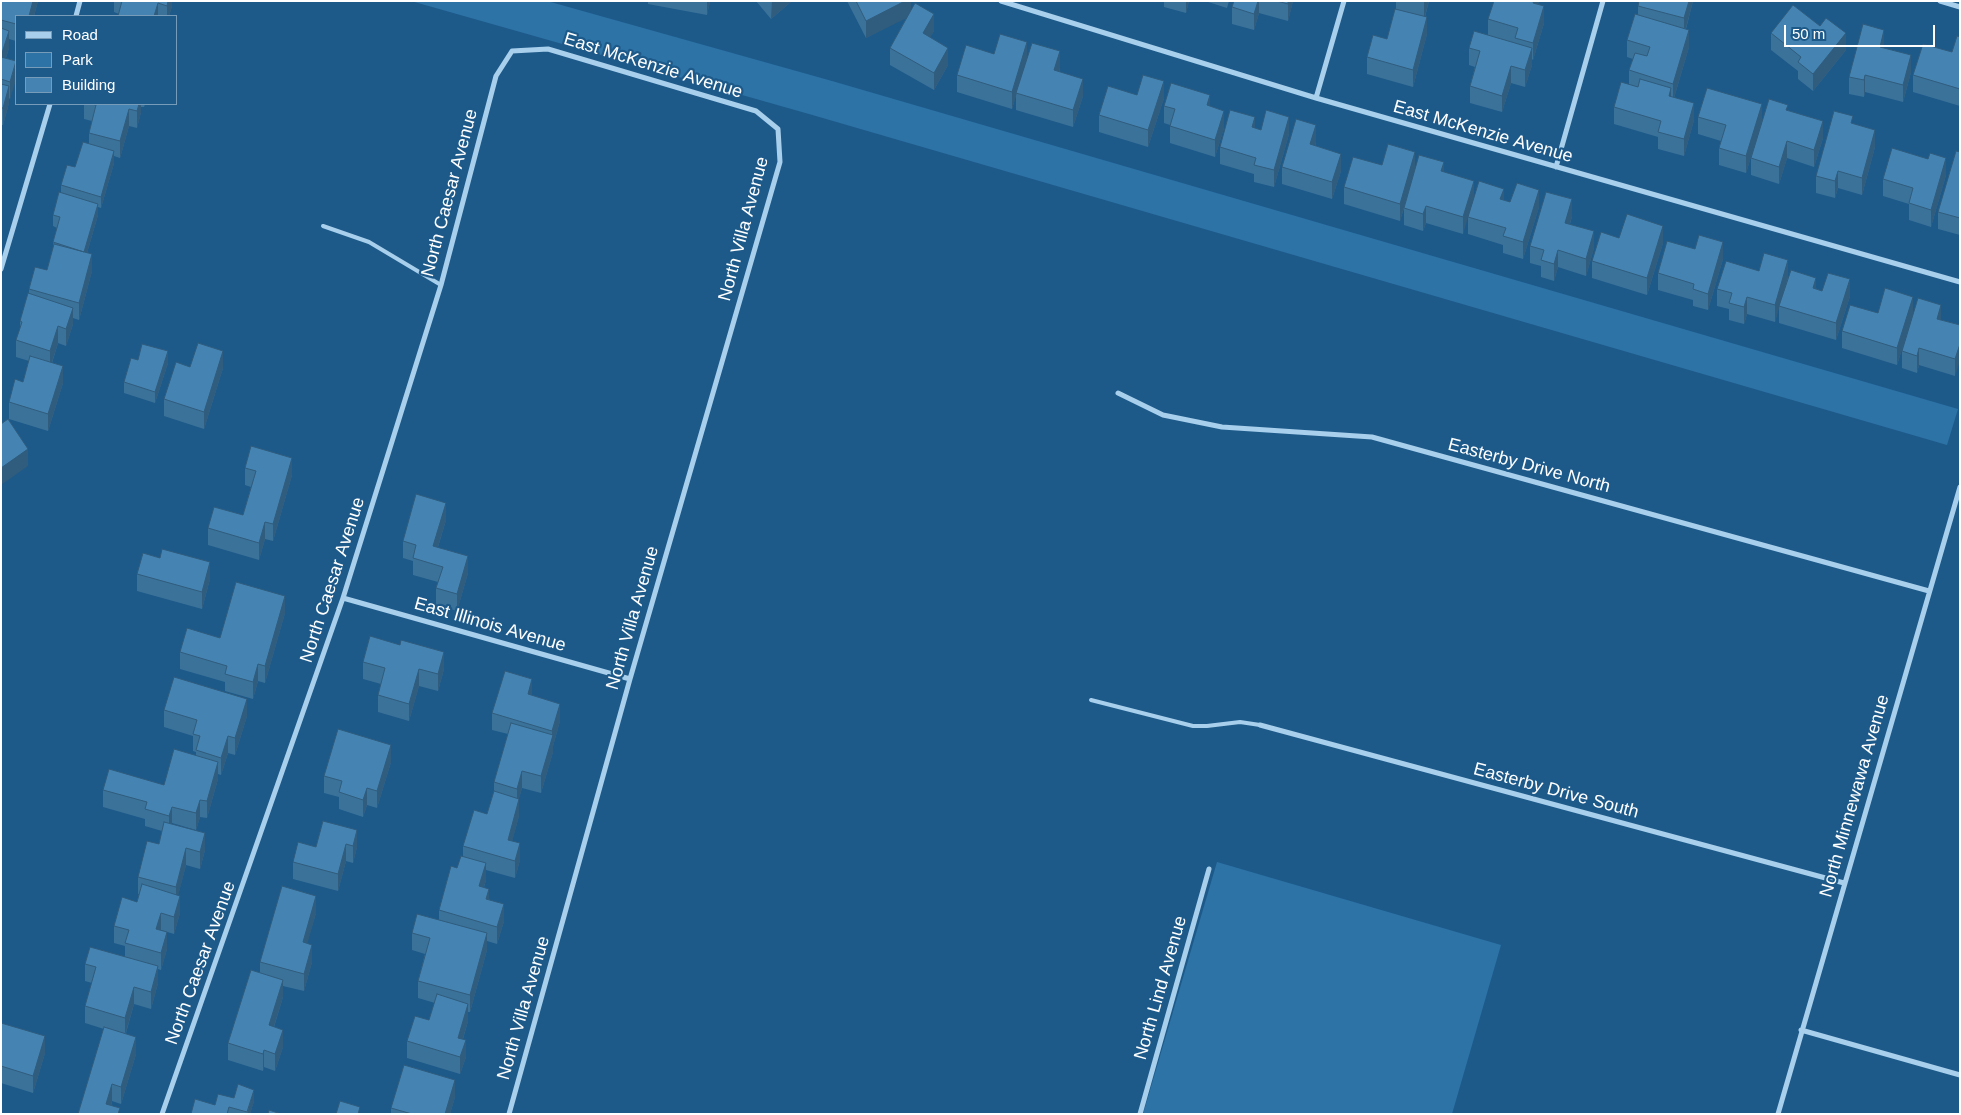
<!DOCTYPE html>
<style>
body{margin:0}
#map{position:relative;width:1961px;height:1115px;overflow:hidden;background:#1d5a8a;font-family:Arial,sans-serif}
canvas{display:block}
.frame{position:absolute;inset:0;border:2px solid #fff;pointer-events:none}
.legend{position:absolute;left:15px;top:15px;width:162px;height:90px;box-sizing:border-box;background:#1d5a8a;border:1px solid #779cb9;margin:0;padding:6px 9px;list-style:none;font-size:15px;color:#fff}
.legend li{display:flex;align-items:center;gap:10px;height:25px}
.legend b{width:25px;border:1px solid #779cb9}
.scale{position:absolute;left:1784px;top:25px;width:151px;height:22px;box-sizing:border-box;border:2px solid #fff;border-top:0;padding-left:6px;font-size:15px;line-height:18px;white-space:nowrap;color:#fff;-webkit-text-stroke:4px #1d5a8a;paint-order:stroke}
</style>
<div id="map">
<canvas width="1961" height="1115"></canvas>
<div class="frame"></div>
<ul class="legend">
<li><b style="height:6px;background:#a8cfec"></b>Road</li>
<li><b style="height:14px;background:#2d73a6"></b>Park</li>
<li><b style="height:14px;background:#4584b2"></b>Building</li>
</ul>
<div class="scale">50 m</div>
</div>
<script>
const ctx = document.querySelector('canvas').getContext('2d');
ctx.lineJoin = 'round';
function fill(path, color) {
  ctx.fillStyle = color;
  ctx.fill(path, 'evenodd');
}
function shape(rows) {
  const path = new Path2D();
  for (const r of rows) {
    path.moveTo(r[0], r[1]);
    for (let i = 2; i < r.length; i += 2) path.lineTo(r[i], r[i + 1]);
  }
  return path;
}
function trace(path, color, width, dash) {
  ctx.strokeStyle = color;
  ctx.lineWidth = width;
  ctx.lineCap = dash ? 'butt' : 'round';
  ctx.setLineDash(dash || []);
  ctx.stroke(path);
}
function label(font, color, halo, rows, align = 'center') {
  ctx.font = font + ' Arial,sans-serif';
  ctx.lineWidth = 4.5;
  ctx.setLineDash([]);
  ctx.textBaseline = 'middle';
  ctx.strokeStyle = halo;
  ctx.fillStyle = color;
  for (const [text, x, y, turn = 0] of rows) {
    ctx.save();
    ctx.translate(x, y);
    ctx.rotate((+turn || 0) * Math.PI / 180);
    ctx.textAlign = isNaN(turn) ? turn : align;
    if (halo) ctx.strokeText(text, 0, 0);
    ctx.fillText(text, 0, 0);
    ctx.restore();
  }
}
const green = shape([
 [411,1,547,1,832,81,1958,409,1947,445,809,114],
 [1217,862,1501,945,1452,1114,1143,1114]
]);
const service = shape([
 [323,226,369,242,441,285],
 [1091,700,1193,726,1207,726,1240,722,1260,725]
]);
const minor = shape([
 [1001,1,1316,98,1960,282],
 [1940,1,1960,7],
 [76,16,80,1],
 [1316,98,1344,1],
 [1556,167,1603,1],
 [1,269,50,104],
 [1118,393,1163,415,1222,427,1372,437,1929,591],
 [343,598,630,679],
 [1260,725,1844,883],
 [1801,1030,1960,1075],
 [162,1114,343,598,441,285,496,76,512,51,548,49,756,111,778,129,780,162,630,679,509,1114],
 [1140,1114,1209,869],
 [1778,1114,1960,487]
]);
const wall = shape([
 [1,1,38,1,34,16,16,16,16,41,9,39,9,48,6,58,16,61,10,99,9,98,9,103,3,125,1,125],
 [114,1,172,1,172,6,169,16,118,16,119,14,114,12],
 [648,1,710,1,707,15,648,4],
 [756,1,792,1,771,19],
 [847,1,911,1,911,11,934,31,930,37,948,65,934,90,890,65,890,48,907,17,866,38],
 [1164,1,1189,1,1186,13,1164,7],
 [1205,1,1229,1,1227,8],
 [1234,1,1293,1,1288,21,1259,13,1254,30,1232,24,1232,7],
 [1396,1,1429,1,1425,17,1427,34,1413,87,1367,74,1367,57,1387,39,1396,9],
 [1539,1,1538,4,1544,23,1533,60,1532,59,1532,65,1525,87,1511,83,1502,112,1470,103,1470,86,1475,67,1469,65,1469,48,1488,35,1488,19],
 [1693,1,1686,29,1689,47,1674,98,1694,120,1684,156,1658,149,1658,137,1614,124,1614,107,1629,84,1629,70,1633,59,1627,57,1627,40,1638,14,1638,6],
 [1771,33,1846,50,1813,91,1798,79,1798,71,1771,50],
 [1960,37,1960,106,1913,92,1913,75,1952,52],
 [1884,47,1884,48,1911,72,1903,102,1865,92,1864,97,1849,94,1849,77],
 [994,54,1027,58,1060,68,1059,72,1083,96,1073,127,1016,110,1016,95,1012,109,957,92,957,75],
 [1137,95,1164,98,1148,147,1099,132,1099,115],
 [84,104,145,104,144,107,141,107,141,112,137,128,129,126,120,158,114,156,114,163,101,208,98,207,98,215,87,253,92,271,79,320,73,318,73,324,66,346,58,343,52,363,63,383,48,431,9,419,9,402,23,382,29,361,16,357,16,340,20,331,20,321,29,294,29,289,47,270,53,249,53,242,57,228,53,226,53,215,61,193,61,185,75,167,89,144,89,133,92,121,84,119],
 [1164,106,1210,106,1224,128,1215,157,1170,143,1170,125,1164,123],
 [1788,110,1823,138,1814,167,1787,158,1779,184,1751,175,1751,158],
 [1698,117,1762,121,1746,173,1719,165,1719,148,1721,141,1698,134],
 [1853,124,1875,147,1862,195,1838,188,1835,198,1816,193,1816,176],
 [1255,128,1261,130,1289,134,1274,187,1254,182,1254,174,1220,164,1220,147],
 [1316,142,1315,146,1341,171,1332,199,1282,184,1282,167],
 [1960,152,1960,235,1938,229,1938,212],
 [1415,169,1444,172,1474,181,1463,234,1426,223,1423,231,1404,225,1404,208,1400,221,1344,204,1344,187],
 [1946,175,1931,227,1909,220,1909,204,1883,196,1883,179],
 [1504,200,1510,202,1539,207,1523,259,1503,253,1503,245,1468,234,1468,217],
 [1572,216,1570,224,1594,248,1586,276,1558,267,1554,281,1541,277,1541,266,1530,263,1530,246],
 [1619,238,1663,243,1647,295,1592,278,1592,261],
 [1695,249,1723,259,1708,310,1693,306,1693,300,1658,290,1658,273],
 [1759,271,1788,277,1822,291,1850,296,1836,340,1779,323,1779,306,1775,322,1747,314,1744,324,1729,320,1729,309,1717,306,1717,289],
 [1878,313,1913,314,1897,365,1842,348,1842,331],
 [1941,320,1960,325,1955,376,1919,365,1917,373,1902,368,1902,351],
 [138,360,168,363,155,403,124,393,124,382],
 [190,367,223,368,204,429,164,416,164,399],
 [245,468,292,475,273,541,265,539,259,560,208,545,208,528,243,515,251,487,245,485],
 [446,520,438,547,468,573,457,611,436,605,436,588,438,582,413,575,413,561,403,558,403,541],
 [137,574,210,579,202,609,137,591],
 [285,613,265,683,258,681,253,699,225,691,225,682,180,669,180,652],
 [363,662,444,669,438,691,419,686,409,721,378,712,378,695,381,684,363,679],
 [532,696,560,721,553,746,553,752,541,793,522,788,519,798,519,816,512,841,520,860,515,878,486,870,486,880,484,887,489,899,504,921,497,944,487,941,487,950,470,1012,468,1012,468,1021,463,1039,466,1057,460,1074,407,1058,407,1041,429,1020,435,1003,418,998,418,981,425,954,412,950,412,933,439,920,439,910,457,868,463,856,463,846,487,814,494,791,494,782,508,734,492,730,492,713],
 [164,710,247,716,235,755,228,753,221,775,218,774,218,779,207,818,200,817,196,830,172,823,172,824,205,850,200,869,186,865,178,895,180,913,174,934,161,930,167,949,161,970,158,969,158,983,151,1009,134,1004,126,1033,136,1054,121,1104,112,1101,111,1106,120,1114,78,1114,104,1029,85,1023,85,1006,92,983,85,981,85,964,125,957,125,946,114,943,114,926,137,902,139,894,138,894,138,877,159,844,162,831,145,826,145,819,103,807,103,790,164,785,196,756,196,752,193,751,193,736,164,727],
 [391,762,377,808,367,805,363,817,339,809,339,797,324,793,324,776],
 [323,821,357,847,353,863,346,861,338,891,293,879,293,862,316,847],
 [316,913,307,943,312,962,304,991,283,986,283,997,274,1027,283,1047,275,1071,264,1067,263,1071,228,1060,228,1043,260,972,260,962],
 [1,1023,45,1053,33,1093,1,1083],
 [455,1097,450,1114,391,1114,391,1108],
 [234,1098,254,1101,250,1114,191,1114]
]);
const shadedWall = shape([
 [33,1,38,1,34,16,29,16],
 [168,1,172,1,172,6,169,16,167,16,167,6],
 [707,1,710,1,707,15],
 [772,1,792,1,771,19],
 [905,1,911,1,911,16,866,38,866,21],
 [1186,1,1189,1,1186,13],
 [1258,1,1259,1,1259,13,1254,30,1254,14],
 [1288,1,1293,1,1288,21],
 [1424,1,1429,1,1424,19],
 [1534,1,1539,1,1533,20],
 [1689,1,1693,1,1684,35,1684,18],
 [158,3,158,16,154,16],
 [1544,6,1544,23,1533,60,1533,43],
 [934,14,934,31,923,50,923,33],
 [1427,17,1427,34,1413,87,1413,70],
 [1689,30,1689,47,1673,101,1673,84],
 [1884,30,1884,47,1880,64,1880,47],
 [9,31,9,48,1,73,1,56],
 [1846,33,1846,50,1813,91,1813,74],
 [1027,42,1027,59,1012,109,1012,92],
 [948,48,948,65,934,90,934,73],
 [1532,48,1532,65,1525,87,1525,70],
 [1060,51,1060,68,1054,87,1054,70],
 [1911,55,1911,72,1903,102,1903,85],
 [16,63,16,80,10,99,10,82],
 [1511,66,1511,83,1502,112,1502,96],
 [1865,75,1865,92,1864,97,1864,80],
 [1083,79,1083,96,1073,127,1073,110],
 [1164,81,1164,98,1148,147,1148,130],
 [9,86,9,103,3,125,3,108],
 [1671,88,1671,105,1669,96],
 [1210,95,1210,112,1207,105],
 [1694,103,1694,120,1684,156,1684,139],
 [139,104,141,104,141,112,137,128,137,111],
 [1762,104,1762,121,1746,173,1746,156],
 [129,109,129,126,120,158,120,141],
 [1224,111,1224,128,1215,157,1215,140],
 [1255,117,1255,134,1252,127],
 [1289,117,1289,134,1274,187,1274,170],
 [1823,121,1823,138,1814,167,1814,150],
 [1316,125,1316,142,1310,161,1310,144],
 [1875,130,1875,147,1862,195,1862,178],
 [1787,141,1787,158,1779,184,1779,167],
 [114,151,114,163,101,208,101,197],
 [1415,152,1415,169,1400,221,1400,204],
 [1341,154,1341,171,1332,199,1332,182],
 [1946,158,1946,175,1931,227,1931,210],
 [1444,162,1444,179,1441,171],
 [1838,171,1838,188,1835,198,1835,181],
 [1474,181,1474,198,1463,234,1463,217],
 [1504,189,1504,206,1500,199],
 [1539,190,1539,207,1523,259,1523,242],
 [1572,199,1572,216,1565,240,1565,223],
 [98,204,98,215,84,263,84,252],
 [1426,206,1426,223,1423,231,1423,214],
 [1663,226,1663,243,1647,295,1647,278],
 [1594,231,1594,248,1586,276,1586,259],
 [1723,242,1723,259,1708,310,1708,294],
 [1558,250,1558,267,1554,281,1554,264],
 [92,254,92,271,79,320,79,303],
 [1788,260,1788,277,1775,322,1775,305],
 [1816,278,1816,295,1813,288],
 [1850,279,1850,296,1836,340,1836,323],
 [1747,297,1747,314,1744,324,1744,307],
 [1913,297,1913,314,1897,365,1897,348],
 [1941,305,1941,322,1937,319],
 [73,308,73,324,66,346,66,329],
 [58,326,58,343,50,368,50,351],
 [1960,344,1960,361,1955,376,1955,359],
 [1919,348,1919,365,1917,373,1917,356],
 [168,351,168,363,155,403,155,392],
 [223,351,223,368,204,429,204,412],
 [63,366,63,383,48,431,48,414],
 [28,449,28,466,1,485,1,468],
 [292,458,292,475,273,541,273,524],
 [446,503,446,520,433,563,433,546],
 [265,522,265,539,259,560,259,543],
 [468,556,468,573,457,611,457,594],
 [210,562,210,579,202,609,202,592],
 [285,596,285,613,265,683,265,666],
 [444,652,444,669,438,691,438,674],
 [258,664,258,681,253,699,253,682],
 [419,669,419,686,409,721,409,704],
 [532,679,532,696,528,694],
 [247,699,247,716,235,755,235,738],
 [560,704,560,721,553,746,553,752,541,793,541,776,552,738,552,731],
 [228,736,228,753,221,775,221,758],
 [391,745,391,762,377,808,377,791],
 [218,762,218,779,207,818,207,801],
 [522,771,522,788,517,806,517,789],
 [367,788,367,805,363,817,363,800],
 [519,799,519,816,508,857,508,840],
 [200,800,200,817,196,830,196,813],
 [172,807,172,823,169,833,169,816],
 [357,830,357,847,353,863,353,846],
 [205,833,205,850,200,869,200,852],
 [520,843,520,860,515,878,515,861],
 [346,844,346,861,338,891,338,874],
 [186,848,186,865,176,904,176,887],
 [486,863,486,880,479,903,479,886],
 [489,889,489,906,486,899],
 [180,896,180,913,174,934,174,917],
 [316,896,316,913,303,959,303,942],
 [504,904,504,921,497,944,497,927],
 [161,913,161,930,156,946,156,929],
 [167,932,167,949,161,970,161,953],
 [487,933,487,950,470,1012,470,995],
 [312,945,312,962,304,991,304,974],
 [158,966,158,983,151,1009,151,992],
 [283,980,283,997,269,1042,269,1025],
 [134,987,134,1004,125,1035,125,1018],
 [468,1004,468,1021,458,1055,458,1038],
 [283,1030,283,1047,275,1071,275,1054],
 [45,1036,45,1053,33,1093,33,1076],
 [136,1037,136,1054,121,1104,121,1087],
 [466,1040,466,1057,460,1074,460,1057],
 [264,1050,264,1067,263,1071,263,1054],
 [455,1080,455,1097,450,1114,445,1114],
 [112,1084,112,1101,108,1114,106,1104],
 [254,1090,254,1101,250,1114,247,1114]
]);
const building = shape([
 [1,1,33,1,29,16,16,16,16,24,1,20,1,1],
 [122,1,168,1,167,6,158,3,154,16,118,16,122,1],
 [856,1,905,1,866,21,856,1],
 [1234,1,1258,1,1254,14,1232,7,1234,1],
 [1277,1,1288,1,1288,4,1277,1],
 [1494,1,1534,1,1533,3,1544,6,1533,43,1515,38,1518,28,1488,19,1494,1],
 [1639,1,1689,1,1684,18,1638,6,1639,1],
 [915,3,934,14,923,33,948,48,934,73,890,48,915,3],
 [1793,5,1820,26,1826,18,1846,33,1813,74,1798,62,1801,57,1771,33,1793,5],
 [1395,9,1427,17,1413,70,1367,57,1373,35,1387,39,1395,9],
 [1635,14,1689,30,1673,84,1629,70,1635,53,1647,56,1650,47,1627,40,1635,14],
 [1863,24,1884,30,1880,47,1911,55,1903,85,1865,75,1864,80,1849,77,1863,24],
 [1,28,9,31,1,56,1,28],
 [1474,31,1532,48,1525,70,1511,66,1502,96,1470,86,1480,51,1469,48,1474,31],
 [1000,34,1027,42,1012,92,957,75,966,45,994,54,1000,34],
 [1957,36,1960,37,1960,89,1913,75,1923,44,1952,52,1957,36],
 [1032,43,1060,51,1054,70,1083,79,1073,110,1016,93,1032,43],
 [1,57,16,61,10,82,1,79,1,57],
 [1143,75,1164,81,1148,130,1099,115,1108,86,1137,95,1143,75],
 [1640,79,1671,88,1669,96,1694,103,1684,139,1658,132,1661,121,1614,107,1621,82,1638,87,1640,79],
 [1171,83,1210,95,1207,105,1224,111,1215,140,1170,126,1175,109,1164,106,1171,83],
 [1,84,9,86,3,108,1,108,1,84],
 [1707,88,1762,104,1746,156,1719,148,1726,125,1698,117,1707,88],
 [1769,99,1788,105,1786,110,1823,121,1814,150,1787,141,1779,167,1751,158,1769,99],
 [91,104,139,104,137,111,129,109,120,141,89,133,96,105,91,104],
 [1230,110,1255,117,1252,127,1261,130,1266,110,1289,117,1274,170,1254,165,1256,158,1220,147,1230,110],
 [1834,111,1853,116,1851,123,1875,130,1862,178,1838,171,1835,181,1816,176,1834,111],
 [1296,119,1316,125,1310,144,1341,154,1332,182,1282,167,1296,119],
 [83,142,114,151,101,197,61,185,67,165,75,167,83,142],
 [1388,144,1415,152,1400,204,1344,187,1353,157,1382,165,1388,144],
 [1892,148,1928,159,1930,153,1946,158,1931,210,1909,203,1913,188,1883,179,1892,148],
 [1956,151,1960,152,1960,218,1938,212,1956,151],
 [1419,155,1444,162,1441,171,1474,181,1463,217,1426,206,1423,214,1404,208,1419,155],
 [1479,181,1504,189,1500,199,1510,202,1517,183,1539,190,1523,242,1503,236,1506,228,1468,217,1479,181],
 [59,192,98,204,84,252,53,242,60,217,53,215,59,192],
 [1546,192,1572,199,1565,223,1594,231,1586,259,1558,250,1554,264,1541,260,1544,250,1530,246,1546,192],
 [1627,214,1663,226,1647,278,1592,261,1601,232,1619,238,1627,214],
 [1699,235,1723,242,1708,294,1693,289,1694,284,1658,273,1667,241,1695,249,1699,235],
 [54,244,92,254,79,303,29,289,35,267,47,270,54,244],
 [1764,253,1788,260,1775,305,1747,297,1744,307,1729,303,1732,293,1717,289,1726,261,1759,271,1764,253],
 [1791,270,1816,278,1813,288,1822,291,1828,273,1850,279,1836,323,1779,306,1791,270],
 [1885,288,1913,297,1897,348,1842,331,1850,305,1878,313,1885,288],
 [28,293,73,308,66,329,58,326,50,351,16,340,22,322,20,321,28,293],
 [1918,298,1941,305,1937,319,1960,325,1960,344,1955,359,1919,348,1917,356,1902,351,1918,298],
 [198,343,223,351,204,412,164,399,176,362,190,367,198,343],
 [142,344,168,351,155,392,124,382,131,358,138,360,142,344],
 [30,356,63,366,48,414,9,402,15,379,23,382,30,356],
 [8,419,28,449,1,468,1,424,8,419],
 [251,446,292,458,273,524,265,522,259,543,208,528,214,507,243,515,256,471,245,468,251,446],
 [416,494,446,503,433,546,468,556,457,594,436,588,443,567,413,558,416,545,403,541,416,494],
 [162,549,210,562,202,592,137,574,143,553,160,558,162,549],
 [236,582,285,596,265,666,258,664,253,682,225,674,227,666,180,652,187,628,220,638,236,582],
 [370,636,400,645,401,640,444,652,438,674,419,669,409,704,378,695,385,668,363,662,370,636],
 [505,671,532,679,528,694,560,704,552,731,492,713,505,671],
 [174,677,247,699,235,738,228,736,221,758,196,750,200,736,193,734,197,720,164,710,174,677],
 [511,723,553,735,541,776,522,771,517,789,494,782,511,723],
 [338,729,391,745,377,791,367,788,363,800,339,792,342,781,324,776,338,729],
 [174,749,218,762,207,801,200,800,196,813,172,807,169,816,145,809,147,802,103,790,109,769,164,785,174,749],
 [494,791,519,799,508,840,520,843,515,861,463,846,474,810,487,814,494,791],
 [323,821,357,830,353,846,346,844,338,874,293,862,298,842,316,847,323,821],
 [164,822,205,833,200,852,186,848,176,887,138,877,147,841,159,844,164,822],
 [461,856,486,863,479,886,489,889,486,899,504,904,497,927,439,910,451,866,457,868,461,856],
 [142,884,180,896,174,917,161,913,156,929,167,932,161,953,125,943,129,930,114,926,122,897,137,902,142,884],
 [282,886,316,896,303,942,312,945,304,974,260,962,282,886],
 [417,914,487,933,470,995,418,981,430,938,412,933,417,914],
 [90,947,158,966,151,992,134,987,125,1018,85,1006,96,967,85,964,90,947],
 [251,970,283,980,269,1025,283,1030,275,1054,264,1050,263,1054,228,1043,251,970],
 [437,994,468,1004,458,1038,466,1040,460,1057,407,1041,415,1016,429,1020,437,994],
 [1,1023,45,1036,33,1076,1,1066,1,1023],
 [104,1027,136,1037,121,1087,112,1084,106,1104,120,1108,118,1114,78,1114,104,1027],
 [404,1065,455,1080,445,1114,412,1114,391,1108,404,1065],
 [238,1084,254,1090,247,1112,229,1107,227,1114,191,1114,195,1099,215,1105,218,1094,234,1098,238,1084],
 [340,1101,360,1107,358,1114,336,1114,340,1101],
 [269,1110,281,1114,268,1114,269,1110]
]);
const streetNames = [
 ["East McKenzie Avenue",653,66,17],
 ["East McKenzie Avenue",1483,132,16],
 ["North Caesar Avenue",450,193,-75],
 ["North Villa Avenue",744,229,-75],
 ["Easterby Drive North",1529,466,15],
 ["North Caesar Avenue",333,580,-72],
 ["North Villa Avenue",633,618,-74],
 ["East Illinois Avenue",490,625,16],
 ["Easterby Drive South",1556,791,15],
 ["North Minnewawa Avenue",1855,796,-74],
 ["North Caesar Avenue",201,963,-70],
 ["North Lind Avenue",1161,988,-74],
 ["North Villa Avenue",524,1008,-74]
];
fill(green, '#2d73a6');
trace(service, '#a8cfec', 4);
trace(minor, '#a8cfec', 5);
fill(wall, '#3b7299');
fill(shadedWall, '#305c7d');
fill(building, '#4584b2');
trace(building, '#305c7d', 1);
label('18px', '#fff', '#1d5a8a', streetNames);
</script>
